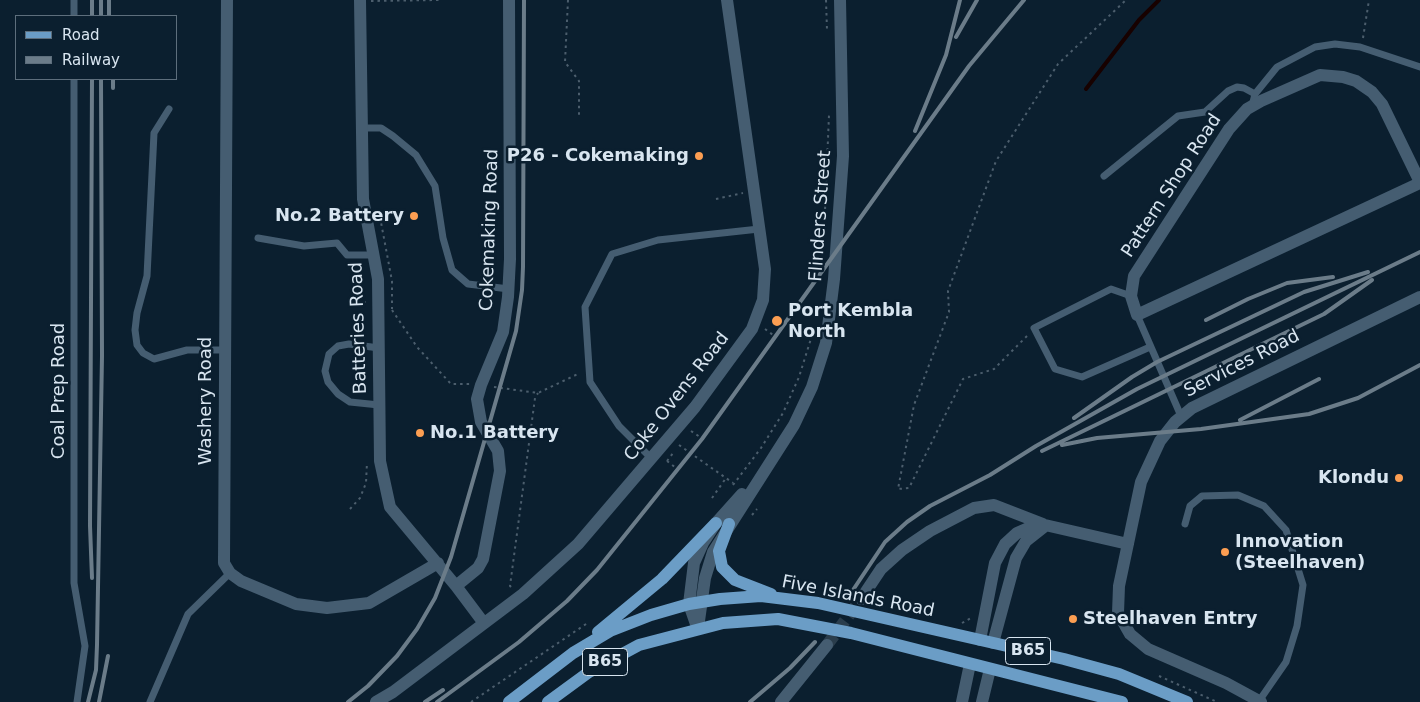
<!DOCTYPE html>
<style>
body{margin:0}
#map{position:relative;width:1420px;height:702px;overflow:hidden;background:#0b1f2f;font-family:"DejaVu Sans",sans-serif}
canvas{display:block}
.legend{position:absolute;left:15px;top:15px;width:162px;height:65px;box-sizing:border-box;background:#0b1f2f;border:1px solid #5d6e7c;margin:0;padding:6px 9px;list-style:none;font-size:15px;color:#d8e5f0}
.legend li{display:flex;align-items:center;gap:10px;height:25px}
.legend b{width:25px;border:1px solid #5d6e7c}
</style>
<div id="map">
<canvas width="1420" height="702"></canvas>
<ul class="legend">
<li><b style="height:6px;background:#6b9dc6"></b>Road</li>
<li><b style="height:6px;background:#6b7c89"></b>Railway</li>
</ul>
</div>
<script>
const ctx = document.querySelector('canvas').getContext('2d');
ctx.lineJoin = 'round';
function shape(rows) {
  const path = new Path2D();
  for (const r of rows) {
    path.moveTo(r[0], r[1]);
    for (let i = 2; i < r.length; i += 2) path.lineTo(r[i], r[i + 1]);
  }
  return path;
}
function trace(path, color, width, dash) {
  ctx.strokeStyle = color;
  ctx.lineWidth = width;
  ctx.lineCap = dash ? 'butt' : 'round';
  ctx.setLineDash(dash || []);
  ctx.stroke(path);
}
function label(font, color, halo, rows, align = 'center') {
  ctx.font = font + ' "DejaVu Sans",sans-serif';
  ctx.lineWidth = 5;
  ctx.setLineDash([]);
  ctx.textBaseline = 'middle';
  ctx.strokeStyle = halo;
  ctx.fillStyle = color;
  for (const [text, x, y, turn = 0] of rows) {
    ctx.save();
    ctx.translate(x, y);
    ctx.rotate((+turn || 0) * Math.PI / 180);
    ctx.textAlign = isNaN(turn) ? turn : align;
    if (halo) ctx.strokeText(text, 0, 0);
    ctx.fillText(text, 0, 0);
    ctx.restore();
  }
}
const stream = shape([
 [1086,89,1139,20,1159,0]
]);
const minorTunnel = shape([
 [827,645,861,599]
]);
const path = shape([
 [568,0,565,62,579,81,579,117],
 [826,0,827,30],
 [371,1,440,0],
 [1363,38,1369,0],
 [716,199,743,193],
 [380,217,392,281,392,309],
 [824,235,829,115],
 [359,302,366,302],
 [392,310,417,347,451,384,470,384],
 [765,329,773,335],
 [1027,336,994,369,963,379,909,488,898,489,914,405,949,312,948,291,996,161,1058,64,1126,0],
 [494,387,538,393,580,373],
 [691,431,700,437],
 [679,445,733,483],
 [667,461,673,453],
 [667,461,676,468],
 [733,485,761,448,783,413,799,377,814,329],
 [712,498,726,478],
 [350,509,360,498,366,483,367,462],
 [752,515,757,509],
 [511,587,510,586,535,398,538,393],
 [962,623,971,618],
 [1159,676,1217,702],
 [471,702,589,622]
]);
const service = shape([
 [74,0,74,16],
 [74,79,74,583,85,646,77,702],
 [1252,106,1255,94,1277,67,1315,47,1335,44,1360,47,1420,67],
 [169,109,154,133,147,276,137,313,135,330,137,345,143,353,154,359,187,350,224,350],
 [362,128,381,128,393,136,416,155,435,186,443,238,452,270,468,284,509,289],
 [1104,176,1178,116,1205,112,1228,91,1237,87,1244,88,1255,94],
 [258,238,304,246,337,243,347,255,374,255],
 [1131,296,1111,289,1034,328,1055,369,1082,377,1150,347],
 [1137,315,1181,416],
 [379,348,349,344,338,346,329,354,325,371,328,382,338,394,350,402,379,405],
 [652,459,619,426,590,382,585,307,612,254,658,240,759,229],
 [1185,524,1190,506,1202,496,1238,495,1264,506,1286,530,1303,585,1297,626,1286,662,1259,701],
 [150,702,188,614,230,573]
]);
const minor = shape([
 [227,0,224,563,230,573,241,581,296,604,327,608,369,603,438,563],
 [360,0,363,199,378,279,380,461,390,507,456,586,483,622],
 [1420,182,1382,104,1372,92,1356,81,1343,77,1320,75,1261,101,1247,109,1229,129,1134,276,1131,296,1137,315,1420,183],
 [456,586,478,568,483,559,500,471,498,451,481,422,477,399,481,385,503,332,508,297,510,259,509,0],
 [861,599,881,569,902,550,930,531,974,508,994,505,1043,524],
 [980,640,995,563,1005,544,1017,533,1033,526,1045,525,1128,544],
 [993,643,1016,558,1026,541,1045,526],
 [376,702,393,692,523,594,578,544,695,407,752,329,763,300,765,269,727,0],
 [781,702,827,645],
 [962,702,970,664],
 [982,702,990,669],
 [1261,702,1226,683,1148,649,1130,634,1118,613,1119,586,1141,482,1160,441,1175,422,1192,408,1420,297]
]);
const tertiary = shape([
 [697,627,689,604,694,563,703,543,716,523,742,494],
 [698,628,705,578,713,552,794,425,812,387,826,343,834,279,843,156,840,0]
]);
const primary = shape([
 [729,524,719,551,722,567,735,580,771,594],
 [598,632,662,579,716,523],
 [509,702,573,653,610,631,651,615,689,604,720,599,761,596,818,603,1064,659,1119,674,1187,702],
 [548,702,589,672,639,645,723,623,778,619,851,633,1122,702]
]);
const rail = shape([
 [101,0,101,16],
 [92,16,92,0],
 [109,16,109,0],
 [956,37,977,0],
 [92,79,90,526,92,578],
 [113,79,113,88],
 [915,131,946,55,960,0],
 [1206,320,1248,299,1287,283,1333,277],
 [1074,418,1132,377,1157,362,1304,292,1368,272],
 [1240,420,1319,379],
 [1062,445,1097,438,1201,429,1309,414,1358,398,1420,365],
 [1042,451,1324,314,1372,280],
 [849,596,885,542,907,522,930,506,990,475,1036,446,1137,389,1420,252],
 [88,702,96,670,97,645,102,356,101,79],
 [99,702,108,656],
 [348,702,368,686,397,656,417,629,435,598,451,557,516,331,522,290,523,267,524,0],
 [425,702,443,690],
 [437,702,519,642,567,601,597,570,702,439,969,66,1024,0],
 [750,702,790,668,815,642]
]);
const markers = [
 [699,156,5,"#fc9e52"],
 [414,216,5,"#fc9e52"],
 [777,321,6,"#fc9e52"],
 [420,433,5,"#fc9e52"],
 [1399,478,5,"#fc9e52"],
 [1225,552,5,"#fc9e52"],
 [1073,619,5,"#fc9e52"]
];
const shields = [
 [1028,651,45],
 [605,662,45]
];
const shieldNames = [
 ["B65",1028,651],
 ["B65",605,662]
];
const poiNames = [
 ["P26 - Cokemaking",689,156,"right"],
 ["No.2 Battery",404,216,"right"],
 ["Port Kembla",788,311],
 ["North",788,332],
 ["No.1 Battery",430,433],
 ["Klondu",1389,478,"right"],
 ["Innovation",1235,542],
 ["(Steelhaven)",1235,563],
 ["Steelhaven Entry",1083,619]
];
const streetNames = [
 ["Pattern Shop Road",1172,186,-57],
 ["Flinders Street",821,216,-86],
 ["Cokemaking Road",490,230,-88],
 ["Batteries Road",359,328,-92],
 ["Services Road",1242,364,-27],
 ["Coal Prep Road",59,391,-90],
 ["Coke Ovens Road",677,397,-52],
 ["Washery Road",206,401,-90],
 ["Five Islands Road",858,597,11]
];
trace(stream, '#170100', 4);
trace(minorTunnel, '#2a3d4c', 12, [12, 6]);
trace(path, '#4c5e6d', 2, [2.5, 4]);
trace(service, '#455d71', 7);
trace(minor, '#455d71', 12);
trace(tertiary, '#455d71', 12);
trace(primary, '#6b9dc6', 12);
trace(rail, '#6b7c89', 4);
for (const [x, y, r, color] of markers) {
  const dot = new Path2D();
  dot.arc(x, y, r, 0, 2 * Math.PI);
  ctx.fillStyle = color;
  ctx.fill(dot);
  trace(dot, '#0b1f2f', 2);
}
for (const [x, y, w] of shields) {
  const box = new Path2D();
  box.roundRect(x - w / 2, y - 13.5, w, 27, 4);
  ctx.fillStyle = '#0b1f2f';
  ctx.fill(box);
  trace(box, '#d8e5f0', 1);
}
label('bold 16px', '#d8e5f0', null, shieldNames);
label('bold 18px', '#d8e5f0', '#0b1f2f', poiNames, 'left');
label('18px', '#d8e5f0', '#0b1f2f', streetNames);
</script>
